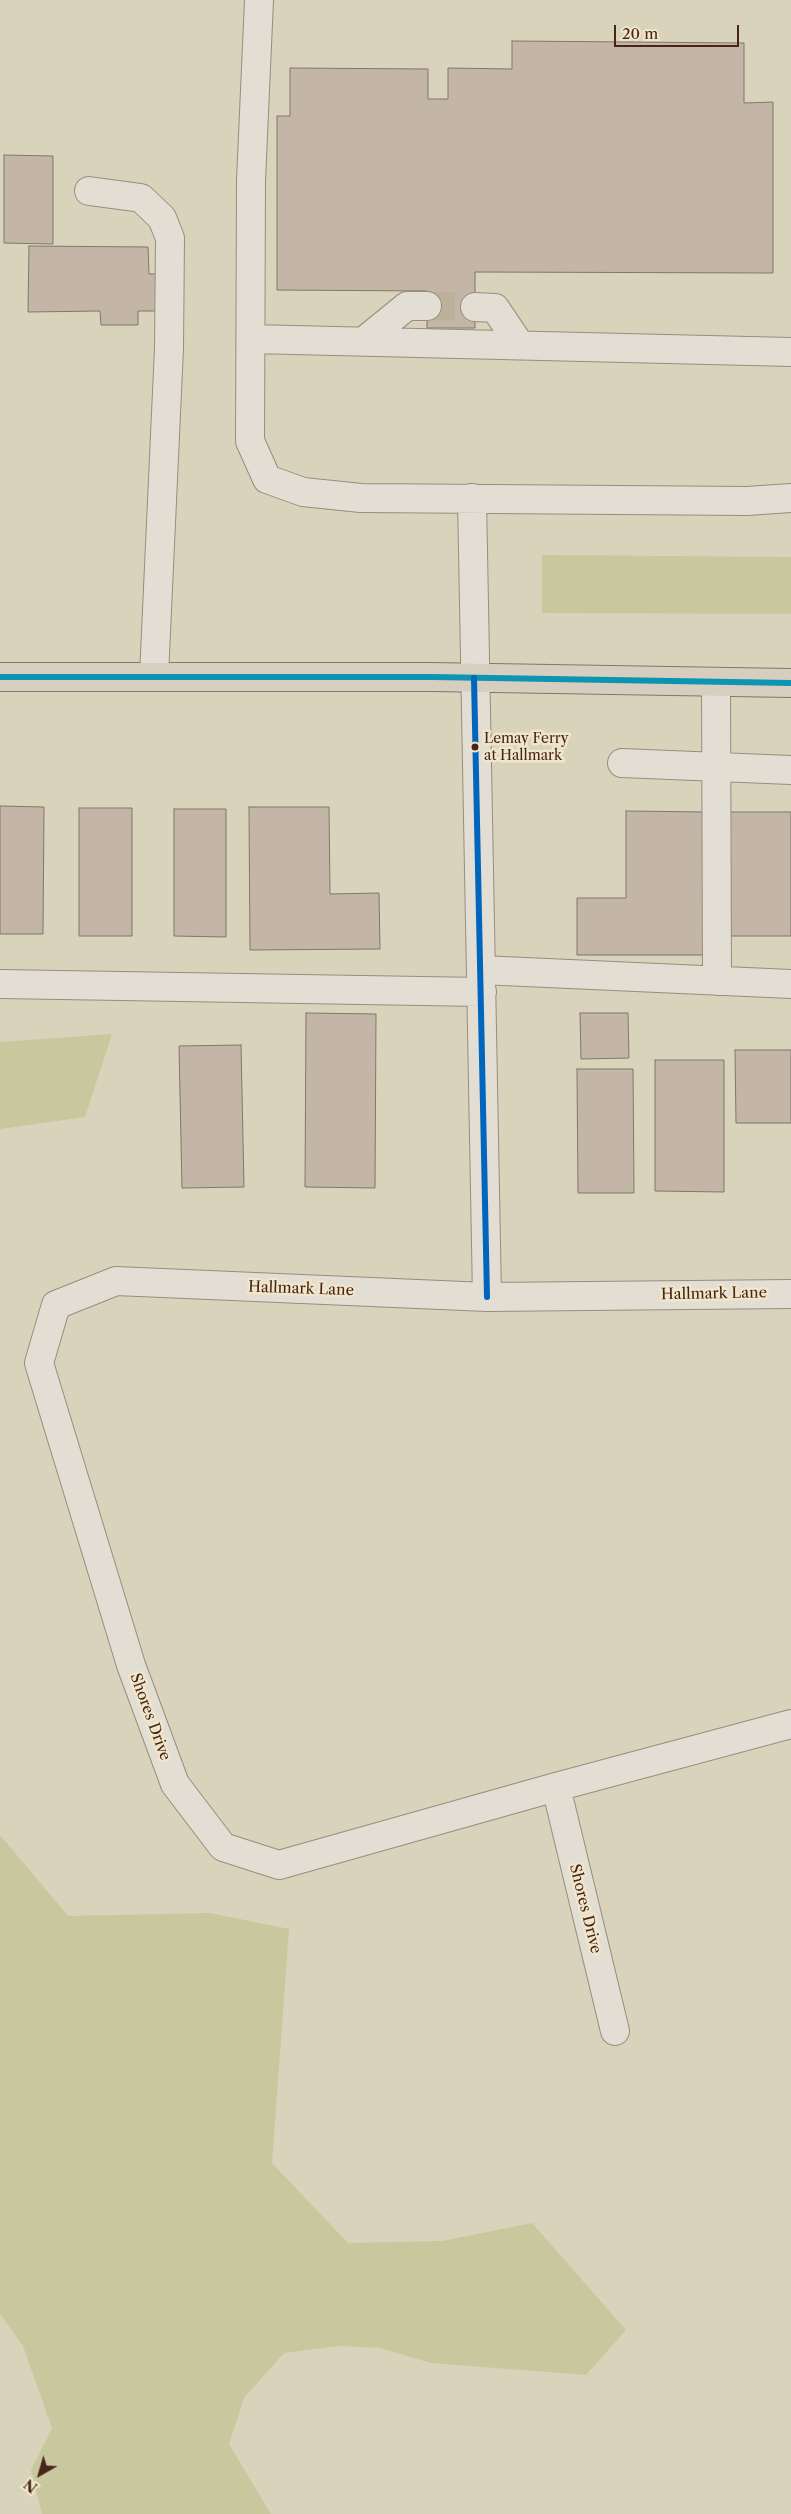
<!DOCTYPE html>
<style>
body{margin:0}
#map{position:relative;width:791px;height:2514px;overflow:hidden;background:#d9d3bc;font-family:"Libre Caslon Text",serif}
canvas{display:block}
.north{position:absolute;left:15px;top:2449px;width:50px;height:50px;-webkit-text-stroke:4px #efe6cb;paint-order:stroke;rotate:218deg;font-size:14px;font-weight:700;line-height:20px;text-align:center;color:#482416}
.north::after{content:'';display:block;margin:auto;width:18px;height:22px;background:#482416;clip-path:polygon(50% 0,100% 100%,50% 72%,0 100%)}
.scale{position:absolute;left:614px;top:25px;width:125px;height:22px;box-sizing:border-box;border:2px solid #482416;border-top:0;padding-left:6px;font-size:15px;line-height:18px;white-space:nowrap;color:#482416;-webkit-text-stroke:4px #efe6cb;paint-order:stroke}
</style>
<div id="map">
<canvas width="791" height="2514"></canvas>
<div class="north">N</div>
<div class="scale">20 m</div>
</div>
<script>
const ctx = document.querySelector('canvas').getContext('2d');
ctx.lineJoin = 'round';
function fill(path, color) {
  ctx.fillStyle = color;
  ctx.fill(path, 'evenodd');
}
function shape(rows) {
  const path = new Path2D();
  for (const r of rows) {
    path.moveTo(r[0], r[1]);
    for (let i = 2; i < r.length; i += 2) path.lineTo(r[i], r[i + 1]);
  }
  return path;
}
function trace(path, color, width, dash) {
  ctx.strokeStyle = color;
  ctx.lineWidth = width;
  ctx.lineCap = dash ? 'butt' : 'round';
  ctx.setLineDash(dash || []);
  ctx.stroke(path);
}
function label(font, color, halo, rows, align = 'center') {
  ctx.font = font + ' "Libre Caslon Text",serif';
  ctx.lineWidth = 5;
  ctx.setLineDash([]);
  ctx.textBaseline = 'middle';
  ctx.strokeStyle = halo;
  ctx.fillStyle = color;
  for (const [text, x, y, turn = 0] of rows) {
    ctx.save();
    ctx.translate(x, y);
    ctx.rotate((+turn || 0) * Math.PI / 180);
    ctx.textAlign = isNaN(turn) ? turn : align;
    if (halo) ctx.strokeText(text, 0, 0);
    ctx.fillText(text, 0, 0);
    ctx.restore();
  }
}
const green = shape([
 [542,555,791,557,791,614,542,613],
 [112,1034,85,1117,0,1129,0,1042],
 [0,1835,68,1916,210,1913,289,1929,272,2163,348,2243,442,2241,532,2223,626,2330,586,2375,431,2363,380,2348,339,2346,284,2353,244,2398,229,2444,271,2514,42,2514,31,2470,52,2428,23,2346,0,2314]
]);
const building = shape([
 [512,41,744,43,744,103,773,102,773,273,475,272,475,328,427,328,427,291,277,290,277,116,290,116,290,68,428,69,428,99,448,99,448,68,512,69,512,41],
 [4,155,53,156,53,244,4,243,4,155],
 [29,246,148,247,149,274,160,274,160,311,138,311,138,325,101,325,100,311,28,312,29,246],
 [0,806,44,807,43,934,0,934,0,806],
 [249,807,329,807,330,894,379,893,380,949,250,950,249,807],
 [79,808,132,808,132,936,79,936,79,808],
 [174,809,226,809,226,937,174,936,174,809],
 [626,811,707,812,707,955,577,955,577,898,626,898,626,811],
 [725,812,791,812,791,936,724,936,725,812],
 [306,1013,376,1014,375,1188,305,1187,306,1013],
 [580,1013,628,1013,629,1058,581,1059,580,1013],
 [241,1045,244,1187,182,1188,179,1046,241,1045],
 [735,1050,791,1050,791,1123,736,1123,735,1050],
 [655,1060,724,1060,724,1192,655,1191,655,1060],
 [577,1069,633,1069,634,1193,578,1193,577,1069]
]);
const minorTunnel = shape([
 [427,306,475,307]
]);
const minor = shape([
 [259,0,251,181,250,441,267,479,303,492,361,498,747,501,791,498],
 [89,191,141,198,162,218,170,238,169,348,154,676],
 [475,307,495,308,520,345],
 [252,339,791,352],
 [364,341,407,306,427,306],
 [472,498,487,1297],
 [716,682,717,981],
 [622,763,791,770],
 [481,970,791,984],
 [0,984,482,992],
 [791,1294,487,1297,116,1281,56,1305,39,1363,131,1665,175,1784,223,1847,279,1865,556,1787,791,1724],
 [556,1787,615,2031]
]);
const major = shape([
 [0,677,432,677,791,683]
]);
const bus1 = shape([
 [0,677,432,677,791,683]
]);
const bus2 = shape([
 [474,678,487,1297]
]);
const markers = [
 [475,747,4.5,"#482416"]
];
const busNames = [
 ["Lemay Ferry",484,739],
 ["at Hallmark",484,756]
];
const streetNames = [
 ["Hallmark Lane",301,1289,2],
 ["Hallmark Lane",714,1294,-1],
 ["Shores Drive",150,1717,70],
 ["Shores Drive",585,1909,76]
];
fill(green, '#c8c79e');
fill(building, '#c4b6a7');
trace(building, '#80776a', 1);
trace(minorTunnel, '#bcb09b', 28, [28, 14]);
trace(minor, '#968d7f', 30);
trace(major, '#80776a', 30);
trace(minor, '#e2ded3', 28);
trace(major, '#d6cfbf', 28);
trace(bus1, '#0b95b2', 6);
trace(bus2, '#0065bd', 6);
for (const [x, y, r, color] of markers) {
  const dot = new Path2D();
  dot.arc(x, y, r, 0, 2 * Math.PI);
  ctx.fillStyle = color;
  ctx.fill(dot);
  trace(dot, '#efe6cb', 2);
}
label('14px', '#482416', '#efe6cb', busNames, 'left');
label('15px', '#482416', '#efe6cb', streetNames);
</script>
